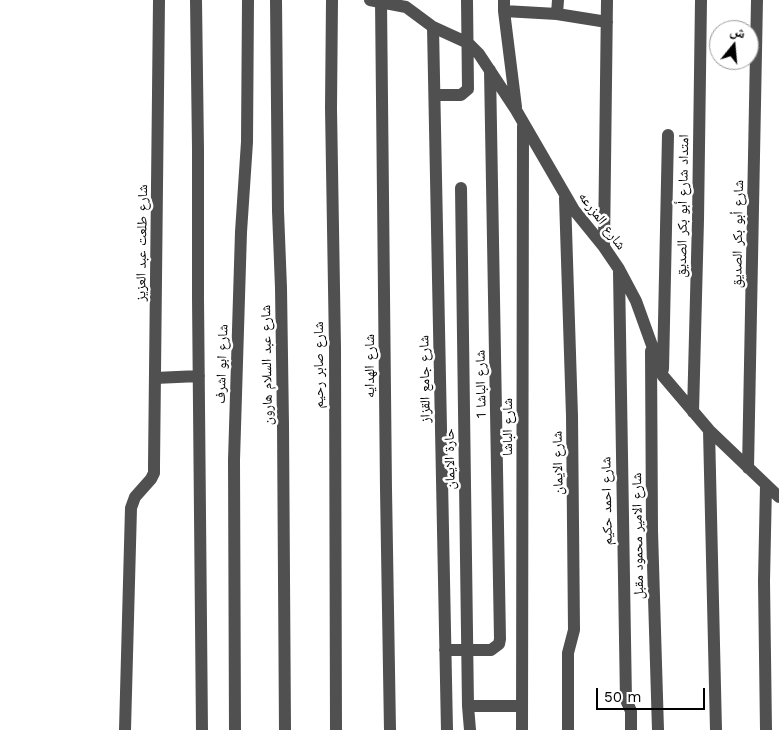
<!DOCTYPE html>
<meta charset="utf-8">
<style>
body{margin:0}
#map{position:relative;width:779px;height:730px;overflow:hidden;background:#fff;font-family:"Work Sans","Noto Naskh Arabic",sans-serif}
canvas{display:block}
.north{position:absolute;left:709px;top:20px;width:50px;height:50px;box-sizing:border-box;background:#fff;border:1px solid #999;border-radius:50%;rotate:17deg;font-size:14px;font-weight:700;line-height:20px;text-align:center;color:#000}
.north::after{content:'';display:block;margin:auto;width:18px;height:22px;background:#000;clip-path:polygon(50% 0,100% 100%,50% 72%,0 100%)}
.scale{position:absolute;left:596px;top:688px;width:109px;height:22px;box-sizing:border-box;border:2px solid #000;border-top:0;padding-left:6px;font-size:15px;line-height:18px;white-space:nowrap;color:#000;-webkit-text-stroke:4px #fff;paint-order:stroke}
</style>
<div id="map">
<canvas width="779" height="730"></canvas>
<div class="north">ش</div>
<div class="scale">50 m</div>
</div>
<script>
const ctx = document.querySelector('canvas').getContext('2d');
ctx.lineJoin = 'round';
function shape(rows) {
  const path = new Path2D();
  for (const r of rows) {
    path.moveTo(r[0], r[1]);
    for (let i = 2; i < r.length; i += 2) path.lineTo(r[i], r[i + 1]);
  }
  return path;
}
function trace(path, color, width, dash) {
  ctx.strokeStyle = color;
  ctx.lineWidth = width;
  ctx.lineCap = dash ? 'butt' : 'round';
  ctx.setLineDash(dash || []);
  ctx.stroke(path);
}
function label(font, color, halo, rows, align = 'center') {
  ctx.font = font + ' "Work Sans","Noto Naskh Arabic",sans-serif';
  ctx.lineWidth = 5;
  ctx.setLineDash([]);
  ctx.textBaseline = 'middle';
  ctx.strokeStyle = halo;
  ctx.fillStyle = color;
  for (const [text, x, y, turn = 0] of rows) {
    ctx.save();
    ctx.translate(x, y);
    ctx.rotate((+turn || 0) * Math.PI / 180);
    ctx.textAlign = isNaN(turn) ? turn : align;
    if (halo) ctx.strokeText(text, 0, 0);
    ctx.fillText(text, 0, 0);
    ctx.restore();
  }
}
const minor = shape([
 [196,0,198,148,198,298,202,730],
 [276,0,278,211,281,288,283,424,285,730],
 [332,0,331,108,335,348,336,730],
 [370,0,406,7,433,27,468,43,479,54,516,110,574,210,604,247,619,269,636,301,663,376,709,430,779,497],
 [504,0,504,11,516,107],
 [381,1,386,489,390,730],
 [504,11,557,14,607,22],
 [557,14,558,0],
 [433,27,447,730],
 [435,95,461,95,468,89,467,0],
 [461,188,468,706,470,730],
 [565,198,572,416,574,630,568,653,568,730],
 [604,247,607,0],
 [619,272,626,700,631,711,631,730],
 [651,351,652,531,658,730],
 [663,369,668,135],
 [155,378,199,376],
 [693,412,698,220,701,0],
 [709,430,716,730],
 [748,468,757,0],
 [766,485,764,581,766,730],
 [445,650,491,650,499,644,500,639,490,70],
 [468,706,522,706],
 [125,730,131,508,135,497,151,479,154,473,154,466,159,0],
 [235,730,234,460,241,232,247,142,248,0],
 [522,730,523,126]
]);
const streetNames = [
 ["امتداد شارع أبو بكر الصديق",683,206,-89],
 ["شارع المزرعه",602,221,53],
 ["شارع أبو بكر الصديق",738,234,-89],
 ["شارع طلعت عبد العزيز",142,243,-89],
 ["شارع ابو اشرف",222,364,-88],
 ["شارع عبد السلام هارون",267,365,-91],
 ["شارع صابر رحيم",319,365,-90],
 ["شارع الهدايه",370,366,-90],
 ["شارع جامع القزاز",425,379,-91],
 ["شارع الباشا 1",481,384,-91],
 ["شارع الباشا",508,427,-90],
 ["حارة الايمان",450,459,-91],
 ["شارع الايمان",558,463,-91],
 ["شارع احمد حكيم",607,501,-91],
 ["شارع الامير محمود مقبل",638,536,-91]
];
trace(minor, '#505050', 12);
label('14px', '#000', '#fff', streetNames);
</script>
